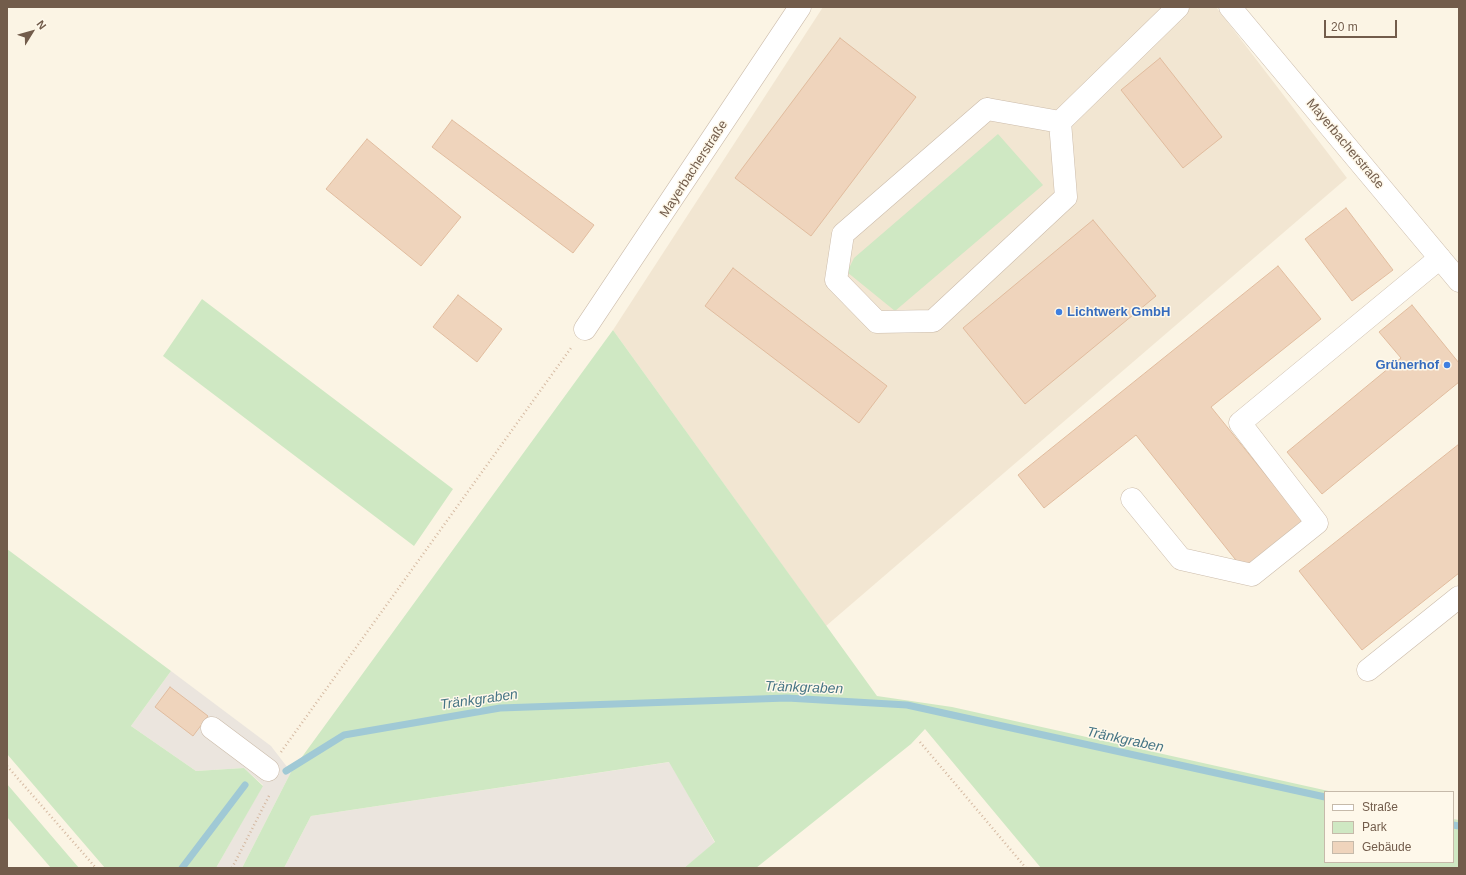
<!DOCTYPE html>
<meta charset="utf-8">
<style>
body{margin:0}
#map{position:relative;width:1466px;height:875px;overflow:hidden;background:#fbf4e4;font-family:Helvetica,sans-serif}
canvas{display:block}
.frame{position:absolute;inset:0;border:8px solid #725c4b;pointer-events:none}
.legend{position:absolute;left:1324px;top:791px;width:130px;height:72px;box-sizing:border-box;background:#fef8ea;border:1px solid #c6baaa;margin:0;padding:5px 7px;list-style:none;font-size:12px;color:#725c4b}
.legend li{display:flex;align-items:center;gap:8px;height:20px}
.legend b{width:20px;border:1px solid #c6baaa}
.north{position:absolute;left:12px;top:12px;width:40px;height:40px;-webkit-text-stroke:3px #fef8ea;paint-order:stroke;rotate:53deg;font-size:11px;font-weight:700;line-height:16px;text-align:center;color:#725c4b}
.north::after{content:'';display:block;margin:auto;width:14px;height:18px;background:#725c4b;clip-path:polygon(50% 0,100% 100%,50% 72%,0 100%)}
.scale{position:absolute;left:1324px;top:20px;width:73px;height:18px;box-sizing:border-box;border:2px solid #725c4b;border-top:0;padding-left:5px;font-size:12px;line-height:14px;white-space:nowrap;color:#725c4b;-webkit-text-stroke:3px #fef8ea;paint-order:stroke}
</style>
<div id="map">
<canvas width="1466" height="875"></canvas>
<div class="frame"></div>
<ul class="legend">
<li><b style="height:5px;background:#fff"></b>Straße</li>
<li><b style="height:11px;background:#cfe8c3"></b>Park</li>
<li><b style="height:11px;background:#efd4bc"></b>Gebäude</li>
</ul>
<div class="north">N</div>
<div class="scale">20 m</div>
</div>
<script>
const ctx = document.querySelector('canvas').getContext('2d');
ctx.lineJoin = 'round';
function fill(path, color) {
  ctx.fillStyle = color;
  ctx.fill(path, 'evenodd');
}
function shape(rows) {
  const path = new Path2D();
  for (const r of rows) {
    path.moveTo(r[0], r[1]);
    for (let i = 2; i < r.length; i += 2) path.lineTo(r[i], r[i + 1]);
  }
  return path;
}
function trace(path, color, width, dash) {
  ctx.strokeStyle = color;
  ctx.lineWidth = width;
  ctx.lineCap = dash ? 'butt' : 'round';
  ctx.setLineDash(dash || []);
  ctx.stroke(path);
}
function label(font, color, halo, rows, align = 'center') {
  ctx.font = font + ' Helvetica,sans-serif';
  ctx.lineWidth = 3;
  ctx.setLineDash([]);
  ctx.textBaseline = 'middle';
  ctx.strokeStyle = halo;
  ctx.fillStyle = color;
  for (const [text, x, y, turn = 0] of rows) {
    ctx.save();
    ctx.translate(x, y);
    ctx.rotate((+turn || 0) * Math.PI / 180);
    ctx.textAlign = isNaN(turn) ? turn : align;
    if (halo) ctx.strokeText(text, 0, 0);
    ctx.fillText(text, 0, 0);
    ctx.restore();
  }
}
const residential = shape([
 [823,7,1216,7,1347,178,826,626,613,330]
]);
const industrial = shape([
 [171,671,271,746,291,772,242,868,216,868,263,785,244,768,196,771,131,726],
 [670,762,715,843,684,868,284,868,311,816]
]);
const green = shape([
 [998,134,1043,185,895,311,847,272,854,258],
 [202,299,453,489,414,546,163,356],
 [613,330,877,696,952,707,1333,792,1325,792,1325,862,1453,862,1453,819,1459,820,1459,868,1041,868,925,729,911,744,756,868,684,868,715,842,669,762,311,816,284,868,242,868,291,772],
 [7,549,171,671,131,726,196,771,244,768,263,786,216,868,105,868,7,754],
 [7,784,79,868,51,868,7,817]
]);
const stream = shape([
 [286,771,344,735,500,708,787,698,907,705,1325,797],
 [1453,825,1459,826],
 [182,868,245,785]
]);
const building = shape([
 [840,38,916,97,811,236,735,178,840,38],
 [1160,58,1222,137,1183,168,1121,90,1160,58],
 [452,120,594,225,573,253,432,147,452,120],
 [367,139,461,217,421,266,326,189,367,139],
 [1346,208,1393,270,1352,301,1305,239,1346,208],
 [1093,220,1156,296,1025,404,963,328,1093,220],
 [1278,266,1321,319,1211,407,1303,521,1243,569,1136,435,1044,508,1018,475,1278,266],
 [733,268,887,386,859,423,705,306,733,268],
 [458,295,502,329,477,362,433,327,458,295],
 [1412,305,1459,363,1459,382,1322,494,1287,452,1401,358,1379,332,1412,305],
 [1459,444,1459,573,1362,650,1299,571,1459,444],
 [170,687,208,716,193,736,155,707,170,687]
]);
const path = shape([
 [920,742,1026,868],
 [281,752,571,348],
 [7,766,96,868],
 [232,868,270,794]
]);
const minor = shape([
 [1230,7,1459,281],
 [987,109,1060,122,1066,197,933,321,877,322,836,280,843,234,987,109],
 [1060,122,1178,7],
 [585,329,800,7],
 [1132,499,1181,559,1252,575,1317,523,1240,423,1440,258],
 [1368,670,1459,597],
 [212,728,268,770]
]);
const markers = [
 [1059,312,4,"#3f7fe0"],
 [1447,365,4,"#3f7fe0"]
];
const streetNames = [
 ["Mayerbacherstraße",1345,144,50],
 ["Mayerbacherstraße",694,169,-57]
];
const shopNames = [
 ["Lichtwerk GmbH",1067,312],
 ["Grünerhof",1439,365,"right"]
];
const waterNames = [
 ["Tränkgraben",804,688,2],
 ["Tränkgraben",479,700,-8],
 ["Tränkgraben",1125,740,12]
];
fill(residential, '#f2e6d2');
fill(industrial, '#ebe5de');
fill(green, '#cfe8c3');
trace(stream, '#a0c9d5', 7);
fill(building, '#efd4bc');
trace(building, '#e1bc9e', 1);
trace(minor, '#ccbcab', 23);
trace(path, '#d4b8a0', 2.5, [1, 3]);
trace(minor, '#fff', 22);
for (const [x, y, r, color] of markers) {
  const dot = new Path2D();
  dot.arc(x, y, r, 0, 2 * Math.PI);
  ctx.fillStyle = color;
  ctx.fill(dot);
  trace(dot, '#fef8ea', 1.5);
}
label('13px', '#725c4b', '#fef8ea', streetNames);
label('bold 13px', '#366cbe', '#fef8ea', shopNames, 'left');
label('italic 14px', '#467585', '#fef8ea', waterNames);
</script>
